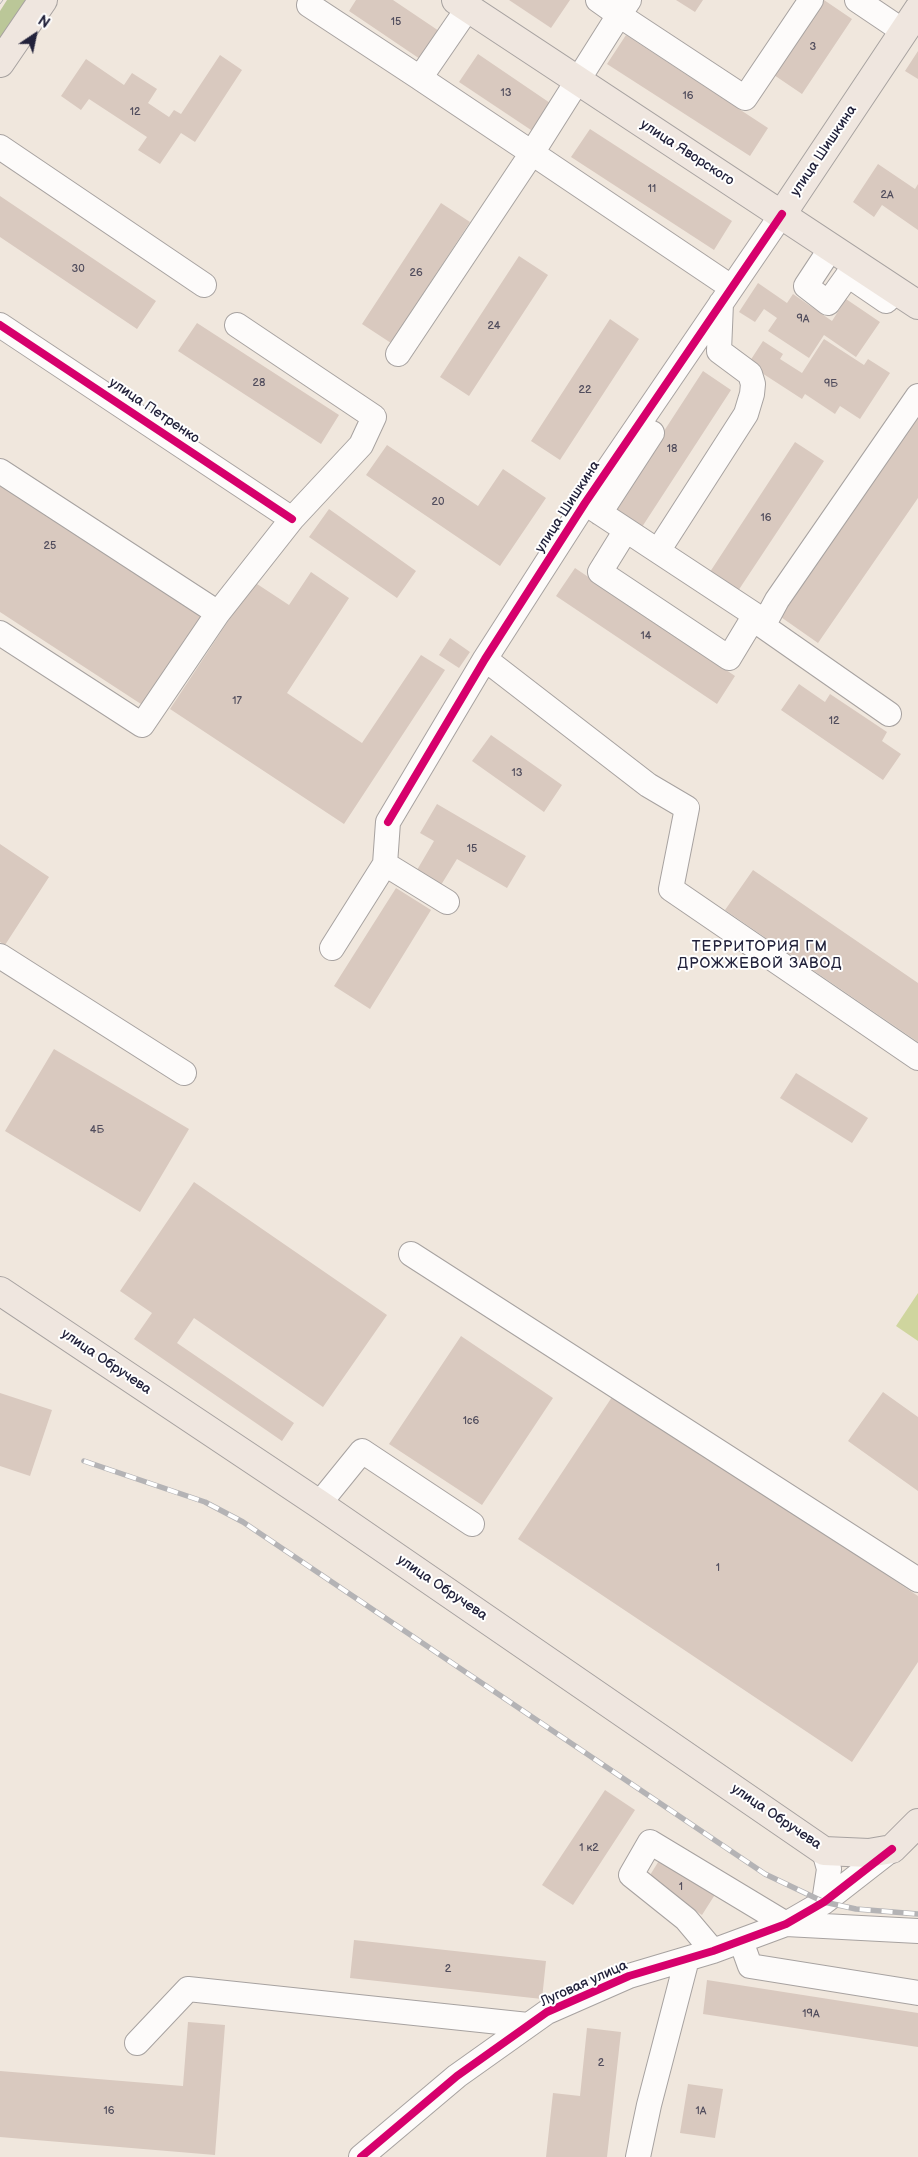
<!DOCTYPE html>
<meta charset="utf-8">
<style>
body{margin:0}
#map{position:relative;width:918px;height:2157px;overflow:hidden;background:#f0e7dd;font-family:"Balsamiq Sans",sans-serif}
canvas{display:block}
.north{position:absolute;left:10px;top:10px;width:50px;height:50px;-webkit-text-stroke:4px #fff;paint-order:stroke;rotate:34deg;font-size:14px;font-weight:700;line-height:20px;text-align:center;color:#22223b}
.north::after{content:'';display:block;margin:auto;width:18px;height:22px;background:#22223b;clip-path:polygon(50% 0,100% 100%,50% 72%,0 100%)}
</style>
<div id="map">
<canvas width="918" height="2157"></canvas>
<div class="north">N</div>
</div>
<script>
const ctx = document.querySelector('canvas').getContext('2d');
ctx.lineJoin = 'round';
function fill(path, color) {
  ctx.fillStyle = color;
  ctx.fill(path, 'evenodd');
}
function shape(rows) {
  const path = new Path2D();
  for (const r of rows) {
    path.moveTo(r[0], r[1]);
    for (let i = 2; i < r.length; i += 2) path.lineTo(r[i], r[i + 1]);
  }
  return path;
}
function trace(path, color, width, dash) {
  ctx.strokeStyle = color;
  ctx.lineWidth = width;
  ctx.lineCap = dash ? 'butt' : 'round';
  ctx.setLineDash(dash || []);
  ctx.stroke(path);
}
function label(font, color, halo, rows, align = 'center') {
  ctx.font = font + ' "Balsamiq Sans",sans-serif';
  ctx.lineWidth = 4;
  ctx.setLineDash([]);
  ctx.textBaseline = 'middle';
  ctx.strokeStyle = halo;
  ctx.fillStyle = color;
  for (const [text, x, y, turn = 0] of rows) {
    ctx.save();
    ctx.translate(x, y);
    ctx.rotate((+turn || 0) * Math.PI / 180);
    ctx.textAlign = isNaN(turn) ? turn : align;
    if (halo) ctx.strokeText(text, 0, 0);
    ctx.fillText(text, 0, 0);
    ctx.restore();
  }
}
const green = shape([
 [918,1293,918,1341,896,1326]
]);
const forest = shape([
 [7,0,39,0,0,57,0,11]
]);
const building = shape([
 [356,0,393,0,442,33,423,61,349,11],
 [509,0,570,0,551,28],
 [676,0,703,0,695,12],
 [824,0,852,19,802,94,774,75],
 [626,35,768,128,750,156,607,64],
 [918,51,918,79,905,71],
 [478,54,553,105,534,132,459,82],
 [220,55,242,70,195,142,181,133,160,164,138,150,147,137,89,99,81,110,61,96,86,59,124,85,132,73,157,89,148,103,169,117,174,110,181,114],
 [590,129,732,221,714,250,571,157],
 [878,164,915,189,918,184,918,230,882,205,874,217,853,202],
 [0,196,156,301,137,329,0,237],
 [441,203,470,222,391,343,362,324],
 [519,256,548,275,469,396,440,377],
 [758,283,787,303,793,294,832,321,846,299,880,322,856,357,824,335,809,358,768,331,777,318,764,309,755,322,739,312],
 [610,319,639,339,560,460,531,441],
 [197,323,339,415,321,444,178,351],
 [824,339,864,365,868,359,890,373,860,419,840,406,835,414,805,394,802,399,748,364,763,341,783,354,780,359,802,373],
 [703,371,731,390,642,527,614,508],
 [918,411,918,498,818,643,778,615],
 [795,442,824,461,736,594,708,575],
 [387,445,478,506,503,469,546,498,500,566,366,475],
 [0,480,204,613,144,706,0,612],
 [329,509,416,571,397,598,309,537],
 [575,568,735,676,717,704,556,596],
 [311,572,349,598,287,693,362,743,421,655,445,670,344,824,170,709,254,582,289,605],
 [450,638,470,652,459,668,439,655],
 [799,684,825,702,830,694,887,732,882,741,901,754,883,780,781,710],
 [491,735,562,785,544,812,472,761],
 [437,804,526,856,507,888,457,859,441,885,417,870,434,841,420,833],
 [0,844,49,877,5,945,0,942],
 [753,870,918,983,918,1042,725,910],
 [396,888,431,910,370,1009,334,986],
 [54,1049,189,1129,140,1212,5,1131],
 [796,1073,868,1118,852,1143,780,1098],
 [194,1182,387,1315,323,1407,194,1318,177,1343,294,1423,282,1441,134,1339,152,1313,120,1291],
 [461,1336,553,1398,482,1505,389,1444],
 [883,1392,918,1417,918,1491,848,1441],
 [0,1393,52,1410,30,1476,0,1466],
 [614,1394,918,1596,918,1662,852,1762,518,1539],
 [605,1790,635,1810,573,1905,542,1885],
 [660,1859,716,1893,702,1915,647,1880],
 [354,1940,546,1961,542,1999,350,1978],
 [707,1980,918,2013,918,2047,703,2014],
 [188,2022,225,2025,215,2155,0,2137,0,2071,183,2086],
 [587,2028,621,2032,607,2157,546,2157,553,2093,580,2096],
 [688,2084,723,2089,715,2138,680,2133]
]);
const minor = shape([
 [598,0,619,15,629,0],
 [857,0,903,31],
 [309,5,420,78,468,8],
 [420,78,532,153,619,15,745,98,811,0],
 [0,147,204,285],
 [831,248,806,286,828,303,848,275,886,301,896,291],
 [0,325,292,519],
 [398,354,532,153,731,287],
 [0,471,218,613],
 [585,503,755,615,763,626],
 [600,513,652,433],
 [626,530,600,572,729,658,755,615],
 [658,551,746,414,752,394,753,384,750,374,719,351,721,303],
 [0,633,142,725,218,613,292,519,361,445,374,417,237,325],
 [485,659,648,785,687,808,671,889,918,1058],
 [889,714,763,626,777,600,918,396],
 [385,864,388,822,485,659,585,503,782,214],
 [332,948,385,864,447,902],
 [0,956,184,1073],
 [411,1254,918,1580],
 [319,1504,362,1451,472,1524],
 [824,1851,829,1869,824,1902],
 [741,1941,750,1966,918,1993],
 [713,1951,686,1919,631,1875,650,1842,786,1924,918,1931],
 [137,2043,188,1989,528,2025],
 [361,2157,457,2076,547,2012,629,1976,713,1951,786,1924,824,1902,892,1849],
 [638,2157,649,2105,687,1959]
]);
const major = shape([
 [456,0,918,305],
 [0,63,43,0],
 [782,214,918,10],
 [0,1291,319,1504,824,1851,869,1853,892,1849,918,1823]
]);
const tram = shape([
 [0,4,3,0]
]);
const rail = shape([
 [84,1461,205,1502,243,1522,765,1874,824,1902,856,1909,918,1914]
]);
const cycleway = shape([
 [0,325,292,519],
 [388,822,485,659,585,503,782,214],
 [361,2157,457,2076,547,2012,629,1976,713,1951,786,1924,824,1902,892,1849]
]);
const numberNames = [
 ["15",396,22],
 ["3",813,47],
 ["13",506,93],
 ["16",688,96],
 ["12",135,112],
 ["11",652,189],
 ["2А",887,195],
 ["30",78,269],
 ["26",416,273],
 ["9А",803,319],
 ["24",494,326],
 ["28",259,383],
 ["9Б",831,384],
 ["22",585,390],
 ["18",672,449],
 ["20",438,502],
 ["16",766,518],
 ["25",50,546],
 ["14",646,636],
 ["17",237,701],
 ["12",834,721],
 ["13",517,773],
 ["15",472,849],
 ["4Б",97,1130],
 ["1с6",471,1421],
 ["1",718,1568],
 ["1 к2",589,1848],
 ["1",681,1887],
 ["2",448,1969],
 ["19А",811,2014],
 ["2",601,2063],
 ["16",109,2111],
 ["1А",701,2111]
];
const streetNames = [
 ["улица Шишкина",824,151,-56],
 ["улица Яворского",687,153,33],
 ["улица Петренко",154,411,34],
 ["улица Шишкина",568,507,-57],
 ["улица Обручева",106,1362,34],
 ["улица Обручева",442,1588,34],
 ["улица Обручева",776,1817,34],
 ["Луговая улица",584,1984,-24]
];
const neighbourhoodNames = [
 ["ТЕРРИТОРИЯ ГМ",760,947],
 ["ДРОЖЖЕВОЙ ЗАВОД",760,964]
];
fill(green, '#cfd59e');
fill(forest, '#bbc798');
fill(building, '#d9c9bf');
trace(minor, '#a7a2a0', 26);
trace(major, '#a7a2a0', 30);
trace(minor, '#fdfbfa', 24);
trace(major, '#efe6df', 28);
trace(tram, '#b4b3b5', 1);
trace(rail, '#b4b3b5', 5.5);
trace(rail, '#fff', 4, [11]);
trace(cycleway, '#d6006c', 8);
label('11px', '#504c5c', null, numberNames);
label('14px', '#22223b', '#fff', streetNames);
ctx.letterSpacing = '1px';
label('15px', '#22223b', '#fff', neighbourhoodNames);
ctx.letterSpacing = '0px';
</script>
